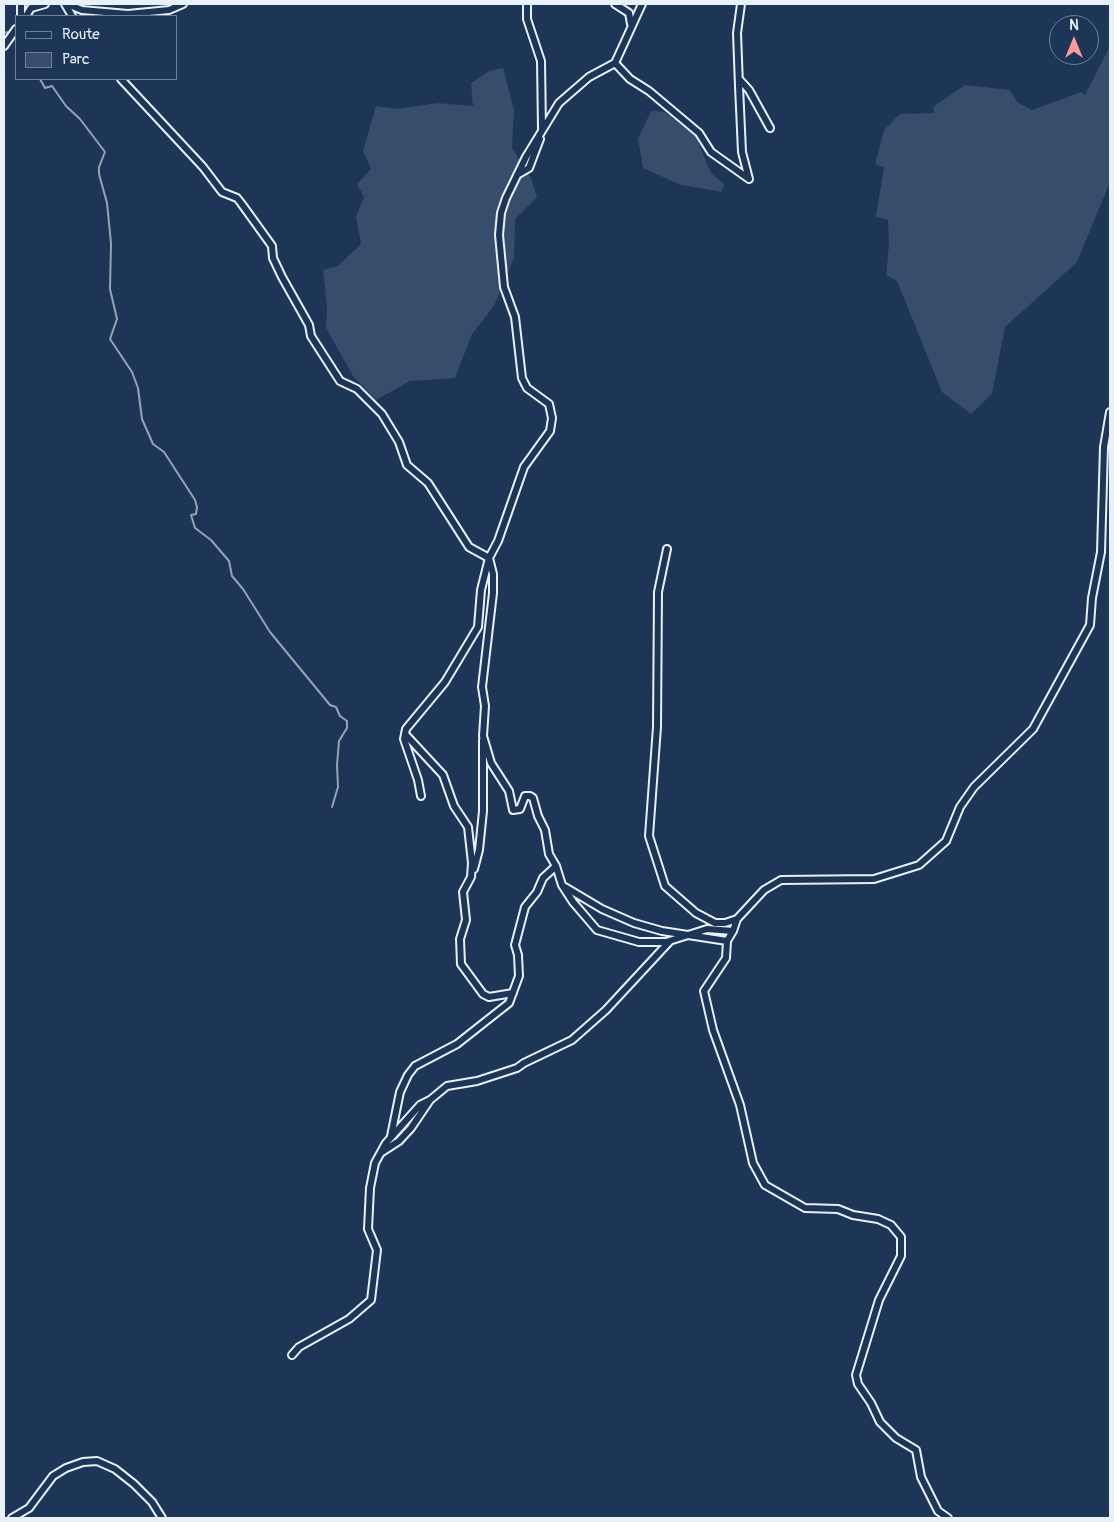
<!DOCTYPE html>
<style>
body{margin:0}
#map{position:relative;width:1114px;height:1522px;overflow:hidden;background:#1d3557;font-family:Pangolin,sans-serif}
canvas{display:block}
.frame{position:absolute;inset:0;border:5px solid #e8f1f8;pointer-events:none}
.legend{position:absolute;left:15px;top:15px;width:162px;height:65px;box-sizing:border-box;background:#1d3557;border:1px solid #6e8097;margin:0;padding:6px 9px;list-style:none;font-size:15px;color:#e8f1f8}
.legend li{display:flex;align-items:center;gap:10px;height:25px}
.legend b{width:25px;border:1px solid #6e8097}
.north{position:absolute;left:1049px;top:15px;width:50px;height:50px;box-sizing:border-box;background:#1d3557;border:1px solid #6e8097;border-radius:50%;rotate:0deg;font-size:14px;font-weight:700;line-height:20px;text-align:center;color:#e8f1f8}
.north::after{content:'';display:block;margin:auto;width:18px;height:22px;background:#ff9aa2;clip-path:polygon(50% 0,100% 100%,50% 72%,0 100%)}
</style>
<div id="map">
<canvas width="1114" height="1522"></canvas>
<div class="frame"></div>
<ul class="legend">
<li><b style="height:6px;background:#1d3557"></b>Route</li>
<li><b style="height:14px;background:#374d6c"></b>Parc</li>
</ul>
<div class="north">N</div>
</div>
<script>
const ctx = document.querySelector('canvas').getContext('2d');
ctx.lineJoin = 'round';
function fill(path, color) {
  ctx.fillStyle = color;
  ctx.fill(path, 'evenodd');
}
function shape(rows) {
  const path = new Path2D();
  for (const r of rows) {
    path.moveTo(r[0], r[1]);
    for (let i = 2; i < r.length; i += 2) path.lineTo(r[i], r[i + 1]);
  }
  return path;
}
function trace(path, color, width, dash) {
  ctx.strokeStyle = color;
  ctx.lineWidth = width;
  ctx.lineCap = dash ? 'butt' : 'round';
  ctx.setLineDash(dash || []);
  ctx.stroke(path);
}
const green = shape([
 [1110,46,1110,182,1077,262,1005,327,992,394,971,414,942,392,897,281,886,275,889,244,888,220,876,217,884,167,876,165,876,160,884,130,900,114,935,113,933,107,965,85,1010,90,1017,102,1032,110,1081,92,1085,95],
 [503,68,514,110,512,148,531,178,537,197,515,219,514,258,494,306,472,334,455,378,410,381,376,400,353,376,326,328,327,306,323,270,338,266,361,244,356,217,364,197,357,184,371,169,363,151,376,106,398,109,437,103,473,106,471,83,489,71],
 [651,111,665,112,696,137,711,173,724,184,722,192,681,185,643,168,638,139]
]);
const stream = shape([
 [4,33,8,32,16,40],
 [40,79,45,88,52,86,66,106,80,119,105,152,99,167,99,174,107,203,111,243,110,289,117,319,110,339,132,372,138,388,142,419,153,444,164,452,195,500,197,507,196,514,191,515,195,528,211,540,229,561,232,576,243,589,270,632,330,705,336,707,340,716,347,721,347,728,339,741,337,765,338,787,332,807]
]);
const street = shape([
 [21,4,21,16],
 [65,4,72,16],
 [67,4,82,10,128,14,169,10,183,4],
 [527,4,527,19,541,61,542,129],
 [615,4,629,13,631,24],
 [741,4,737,33,739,86,742,152,749,179],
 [26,16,31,8,45,4],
 [4,46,16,29],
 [615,63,630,79,649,91,699,133,711,152,749,179],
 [121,79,203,167,222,192,237,198,241,203,272,246,273,258,282,277,309,325,311,336,340,381,357,389,382,414,399,442,407,465,428,483,469,547,489,558,493,574,493,593,482,687,485,706,483,736,491,763,509,791,513,810,520,809,525,796,530,796,533,798,538,816,545,830,549,854,556,866,562,885,573,902,597,930,639,942,666,942,707,929,733,931,737,919,764,890,781,880,874,879,919,865,946,841,960,807,974,787,1033,729,1090,625,1092,598,1101,552,1104,447,1110,412],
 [739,79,749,90,770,128],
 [517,175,529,168,540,139],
 [667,549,658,592,657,727,649,836,665,886,696,913,715,923,725,923,737,919],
 [405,734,443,775,454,806,468,827,472,863,471,877,463,892,466,920,460,939,461,964,483,994,489,997,513,993],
 [421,796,418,780,404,739,406,729,445,682,478,627,481,590,489,558,498,541,524,467,550,431,552,418,549,404,527,388,522,378,515,317,504,287,499,235,501,213,506,198,526,157,559,103,589,77,615,63,642,4],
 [474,869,479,850,483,811,483,740],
 [565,887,602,909,634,923,662,931,727,941],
 [733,931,727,941,726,958,704,991,713,1030,740,1105,753,1163,765,1185,805,1208,838,1209,853,1215,878,1219,891,1225,901,1237,901,1256,879,1300,856,1375,858,1384,871,1403,880,1422,896,1438,916,1450,921,1477,938,1511,948,1518],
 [391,1136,400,1092,408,1075,415,1066,457,1044,509,1003,519,976,518,955,515,945,525,907,537,892,543,878,556,866],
 [382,1152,399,1141,411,1128,430,1100],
 [292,1355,299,1347,349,1319,371,1300,377,1250,368,1229,370,1188,375,1163,386,1143,420,1105,430,1100,447,1086,477,1081,517,1068,524,1063,572,1040,606,1010,670,941],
 [12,1518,29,1508,53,1476,66,1468,83,1462,97,1461,115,1469,134,1484,152,1502,162,1518]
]);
fill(green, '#374d6c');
trace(stream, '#95a4b5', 2);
trace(street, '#e8f1f8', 10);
trace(street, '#1d3557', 6);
</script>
